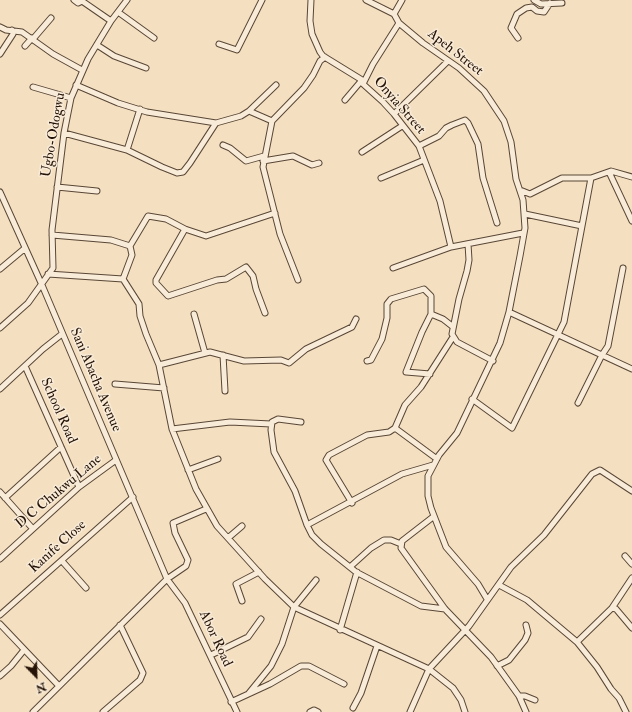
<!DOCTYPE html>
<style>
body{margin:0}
#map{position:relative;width:632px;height:712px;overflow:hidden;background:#f4e0c1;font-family:"IM FELL Double Pica",serif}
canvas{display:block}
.north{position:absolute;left:16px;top:656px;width:40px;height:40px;-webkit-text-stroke:3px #f8ebd7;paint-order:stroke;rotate:157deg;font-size:11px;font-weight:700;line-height:16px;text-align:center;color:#251308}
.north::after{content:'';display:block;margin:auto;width:14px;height:18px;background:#251308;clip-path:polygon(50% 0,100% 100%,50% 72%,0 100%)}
</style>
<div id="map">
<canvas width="632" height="712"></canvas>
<div class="north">N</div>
</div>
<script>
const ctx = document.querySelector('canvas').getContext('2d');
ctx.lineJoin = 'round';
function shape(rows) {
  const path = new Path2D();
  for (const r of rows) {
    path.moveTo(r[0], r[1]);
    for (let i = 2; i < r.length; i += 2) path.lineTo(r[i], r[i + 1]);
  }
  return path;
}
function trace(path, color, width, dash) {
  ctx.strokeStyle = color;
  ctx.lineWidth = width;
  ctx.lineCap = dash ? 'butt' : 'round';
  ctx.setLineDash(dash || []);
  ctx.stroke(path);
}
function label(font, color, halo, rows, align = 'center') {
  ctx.font = font + ' "IM FELL Double Pica",serif';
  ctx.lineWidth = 3;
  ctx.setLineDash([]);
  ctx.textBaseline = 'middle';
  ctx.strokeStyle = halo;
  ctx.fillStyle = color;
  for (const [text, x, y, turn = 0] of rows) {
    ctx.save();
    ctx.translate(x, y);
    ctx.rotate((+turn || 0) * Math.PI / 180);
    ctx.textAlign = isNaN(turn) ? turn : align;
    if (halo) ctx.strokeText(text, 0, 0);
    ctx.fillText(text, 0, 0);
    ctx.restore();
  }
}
const minor = shape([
 [74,0,78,3,82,1,111,21],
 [311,0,310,21,312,34,320,52,323,56,362,80,363,84,383,102,394,114,419,146,440,201,451,247],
 [366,0,394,14,399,23,423,43,459,68,484,91,504,121,511,142,516,179,523,200,525,228,520,256,509,312,500,343,457,433,439,455,428,476,428,496,431,508,446,547,478,584,487,599],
 [534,0,541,4,562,3],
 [118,12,154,38],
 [394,14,402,0],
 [0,27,6,30,22,32,53,54,82,70],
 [518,38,511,28,517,14,526,8,532,7,537,11,544,12,550,3],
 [33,39,51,18],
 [219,44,237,50,262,0],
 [97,45,114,56,146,68],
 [25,46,32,38],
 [0,54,13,34,12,30],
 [363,84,373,64,399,23],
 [76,85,118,103,147,112,216,123],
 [33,87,71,98],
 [345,100,362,80],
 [249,111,276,85],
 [394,114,448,61],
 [64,133,127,150,162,167,177,173,183,172,190,163,216,123,241,116,249,111,272,121],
 [223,145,230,148,246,161,264,156],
 [419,146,439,136,446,128,452,125,465,120,468,123,478,144,483,178,497,223],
 [127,150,140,109],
 [362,152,402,126],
 [263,161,293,156,312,165,319,163],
 [609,172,632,221],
 [381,178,424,160],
 [57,187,97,191],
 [520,190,530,194,562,178,591,178],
 [0,192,42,285,167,579,185,603,237,712],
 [525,214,582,226],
 [185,229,156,280,156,283,168,296,217,280,226,279,246,267,253,276,256,289,265,313],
 [52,235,111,240,130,246],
 [468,244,469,260,467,271,459,299,452,334,457,342,493,361],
 [393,268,451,247,523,233],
 [0,269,24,249],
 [48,274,123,279,139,304,140,316,146,334,159,365,172,429,196,489,217,526,265,579,294,607,429,669,453,688,461,700,465,712],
 [123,279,132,255,130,246,148,216,166,219,185,229,206,236,275,213],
 [298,280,280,234,263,167,272,121,304,88,313,75,320,61,325,57],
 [509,312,632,369],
 [194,314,205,353],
 [0,328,28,303,53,268,52,230,64,133,71,98,88,59,111,21,127,0],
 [223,355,225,391],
 [367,361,371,360,382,339,387,318,387,304,391,299,424,289,431,296,431,314],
 [159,365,210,352,244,361,281,360,289,363,306,349,352,327,356,319],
 [25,366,79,487],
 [430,374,406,372,422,332,431,314,443,319,452,326],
 [115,384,164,388],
 [0,389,43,349,62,334],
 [472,399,512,428,564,322,591,178,611,171,632,177],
 [578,403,602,355,608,346,623,268],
 [301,422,278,419,272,422,271,430,274,452,295,491,307,525],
 [395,428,437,459],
 [172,429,230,422,271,424],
 [433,465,402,474,307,525,312,535,321,544,356,572,421,606,445,609],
 [188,470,218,459],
 [0,492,33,529],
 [5,498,61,447],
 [352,503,326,460,329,455,367,435,389,432,395,428,405,405,421,387,453,337],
 [433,517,402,541,401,548,445,609,491,657,519,696,526,712],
 [228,538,242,526],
 [625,556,632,564],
 [0,559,79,487,116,460],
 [62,561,86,588],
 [350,567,371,548,384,540,391,540,401,544],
 [499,585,527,600,577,642,597,667,611,689,619,698,626,712],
 [242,601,236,584,259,572],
 [612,608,616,609,632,628],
 [0,615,133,497],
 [0,624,59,686],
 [340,630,357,572],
 [577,642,612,608,632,578],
 [211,655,248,637,261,619],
 [497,666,509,660,525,640,528,633,526,625],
 [0,676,11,666,24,650],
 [249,693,271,666,282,644,294,607,316,580],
 [519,696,525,696,535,700],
 [231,702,270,684,301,666,309,666,344,684],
 [353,708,361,693,377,646],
 [33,712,167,579,186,566,188,560,175,533,173,523,206,509],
 [103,712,140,680,143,673,120,625],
 [310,712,314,710,318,712],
 [410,712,429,669,469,626,511,567,544,535,592,474,600,470,632,491]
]);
const streetNames = [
 ["Apeh Street",455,53,38],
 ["Onyia Street",399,106,49],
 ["Ugbo-Odogwu",54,135,-80],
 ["Sani Abacha Avenue",95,380,67],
 ["School Road",58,411,66],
 ["D C Chukwu Lane",59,492,-40],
 ["Kanife Close",58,547,-42],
 ["Abor Road",215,639,65]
];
trace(minor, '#594636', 7);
trace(minor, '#f8ebd7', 5);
label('14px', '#251308', '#f8ebd7', streetNames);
</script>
